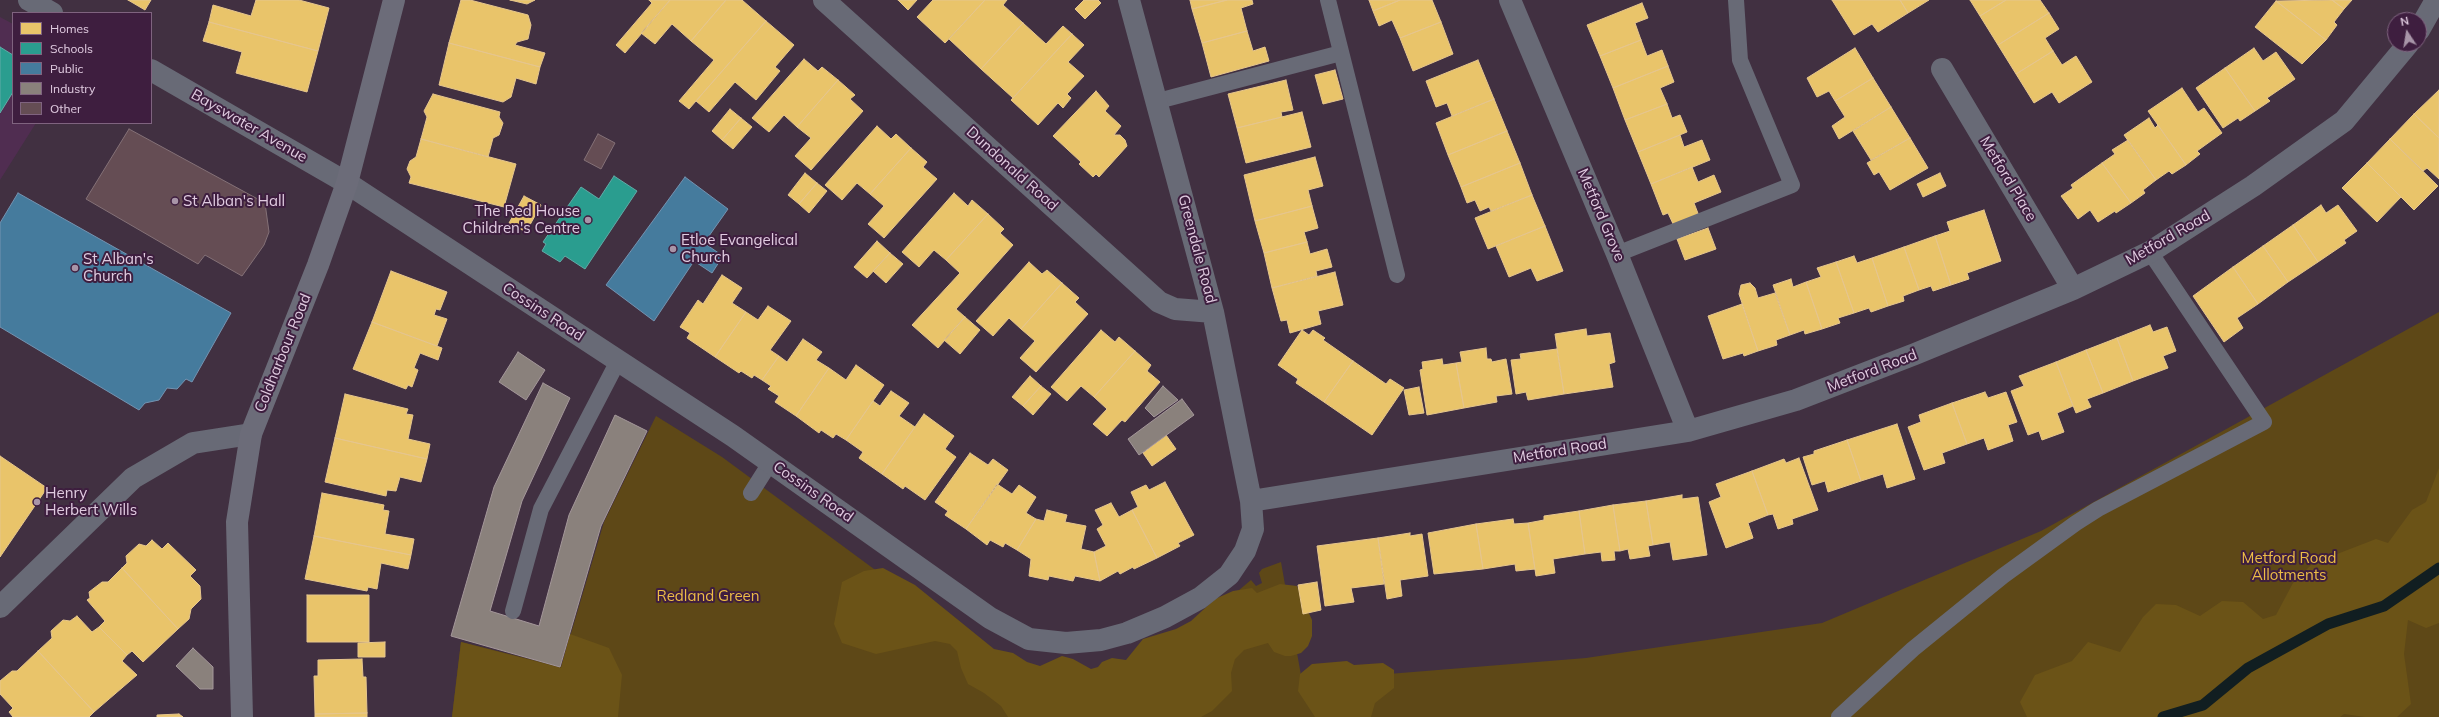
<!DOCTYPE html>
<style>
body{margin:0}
#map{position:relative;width:2439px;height:717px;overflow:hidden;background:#413041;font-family:Mulish,sans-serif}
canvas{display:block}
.legend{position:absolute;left:12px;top:12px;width:140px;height:112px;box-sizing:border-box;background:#3e1e3f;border:1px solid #7f637f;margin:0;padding:5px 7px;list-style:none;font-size:12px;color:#e0cbe0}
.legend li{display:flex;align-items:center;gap:8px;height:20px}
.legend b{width:20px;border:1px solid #7f637f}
.north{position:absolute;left:2387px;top:12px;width:40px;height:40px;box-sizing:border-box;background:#3e1e3f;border:1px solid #7f637f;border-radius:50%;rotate:348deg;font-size:11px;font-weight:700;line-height:16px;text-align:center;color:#e0cbe0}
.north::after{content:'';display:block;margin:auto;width:14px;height:18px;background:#a895a8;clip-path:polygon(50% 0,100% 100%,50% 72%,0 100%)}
</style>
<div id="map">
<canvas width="2439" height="717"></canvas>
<ul class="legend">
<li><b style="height:11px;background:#e9c46a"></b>Homes</li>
<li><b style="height:11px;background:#2a9d8f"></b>Schools</li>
<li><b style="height:11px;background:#457b9d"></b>Public</li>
<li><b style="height:11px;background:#8a817c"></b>Industry</li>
<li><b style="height:11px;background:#654d54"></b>Other</li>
</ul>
<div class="north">N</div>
</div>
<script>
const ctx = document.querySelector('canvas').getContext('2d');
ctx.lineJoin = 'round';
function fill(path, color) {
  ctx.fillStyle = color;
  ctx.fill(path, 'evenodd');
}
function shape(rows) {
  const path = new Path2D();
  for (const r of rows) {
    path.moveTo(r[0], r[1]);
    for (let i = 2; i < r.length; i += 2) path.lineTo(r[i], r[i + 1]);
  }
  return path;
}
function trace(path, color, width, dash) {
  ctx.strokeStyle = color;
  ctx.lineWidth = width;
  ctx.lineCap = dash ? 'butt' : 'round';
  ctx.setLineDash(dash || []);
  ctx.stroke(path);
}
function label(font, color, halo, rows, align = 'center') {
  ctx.font = font + ' Mulish,sans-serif';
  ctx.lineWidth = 4;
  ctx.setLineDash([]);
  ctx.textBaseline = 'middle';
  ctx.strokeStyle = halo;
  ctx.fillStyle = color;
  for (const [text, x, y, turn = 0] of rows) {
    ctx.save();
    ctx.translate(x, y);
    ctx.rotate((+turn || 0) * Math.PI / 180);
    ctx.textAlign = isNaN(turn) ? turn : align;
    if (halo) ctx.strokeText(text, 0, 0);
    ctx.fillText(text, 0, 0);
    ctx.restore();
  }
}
const built = shape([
 [0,17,13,24,13,123,36,123,0,180]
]);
const green = shape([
 [2439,312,2439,717,452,717,461,642,561,667,604,522,656,416,722,457,992,656,1024,672,1105,674,1213,612,1251,580,1256,586,1262,583,1259,573,1262,569,1281,562,1302,681,1586,658,1822,623,2041,531]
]);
const forest = shape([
 [2439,468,2439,623,2426,628,2408,620,2404,654,2411,704,2397,717,2365,717,2344,714,2340,717,2027,717,2020,702,2035,675,2072,661,2088,642,2120,652,2143,617,2156,604,2176,605,2200,616,2222,601,2243,602,2263,619,2276,615,2293,583,2318,558,2337,554,2376,539,2388,543,2412,510,2426,502],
 [883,568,915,585,994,649,1013,653,1027,662,1040,666,1062,656,1073,659,1091,669,1098,667,1102,662,1112,658,1126,660,1143,639,1176,629,1191,621,1215,599,1233,591,1252,588,1257,593,1280,584,1297,586,1312,620,1312,636,1308,646,1301,653,1291,656,1285,656,1274,652,1268,643,1244,650,1235,659,1231,673,1232,691,1212,711,1201,717,1008,717,1001,706,984,693,968,684,961,668,957,651,950,644,935,641,876,654,842,643,834,624,842,582,864,571],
 [570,634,609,648,622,675,618,717,452,717,461,642,561,668],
 [1347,661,1354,665,1383,663,1394,670,1394,688,1375,703,1371,717,1315,717,1298,691,1300,674,1312,664]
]);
const homes = shape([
 [128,0,151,0,145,10,128,0],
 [256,0,299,0,329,8,318,51,209,22,213,5,251,16,256,0],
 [461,0,470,0,528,15,531,25,528,39,517,42,515,45,545,53,540,67,449,43,461,0],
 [510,0,535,0,527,4,510,0],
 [649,0,670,0,625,53,616,45,652,3,649,0],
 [670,0,726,0,691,41,672,24,655,44,641,33,670,0],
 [726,0,742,0,766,21,689,109,679,101,714,60,691,41,726,0],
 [898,0,917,0,908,10,898,0],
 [933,0,985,0,945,43,917,17,933,0],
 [985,0,1007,0,1003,5,1023,23,981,69,949,39,985,0],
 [1084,0,1098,0,1101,3,1085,19,1075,9,1084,0],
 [1190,0,1227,0,1192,9,1190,0],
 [1227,0,1252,0,1253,4,1241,8,1247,31,1202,43,1192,9,1227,0],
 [1369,0,1400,0,1373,11,1369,0],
 [1400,0,1432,0,1441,22,1400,38,1392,20,1379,26,1373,11,1400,0],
 [1832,0,1900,0,1908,13,1878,32,1872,24,1854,35,1832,0],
 [1900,0,1929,0,1908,13,1900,0],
 [1970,0,2006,0,1980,16,1970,0],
 [2006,0,2040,0,2049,13,1998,45,1980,16,2006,0],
 [2332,0,2352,0,2344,9,2332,0],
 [2332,0,2344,9,2334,22,2337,25,2326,40,2276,1,2332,0],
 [2276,1,2326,40,2302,64,2255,27,2276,1],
 [1642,3,1648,18,1635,23,1641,40,1600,56,1587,25,1642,3],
 [2049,13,2059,29,2045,38,2053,51,2016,74,1998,45,2049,13],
 [766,21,794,45,775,67,780,71,756,100,735,82,709,112,696,101,766,21],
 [209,22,318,51,307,92,236,73,242,52,203,41,209,22],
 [1441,22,1453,54,1413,71,1400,38,1441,22],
 [1023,23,1046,44,1063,26,1072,34,1013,98,981,69,1023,23],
 [1247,31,1253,51,1265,47,1269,61,1211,77,1202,43,1247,31],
 [1072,34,1084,45,1068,62,1084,76,1067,94,1071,98,1063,108,1058,103,1038,125,1011,100,1072,34],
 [1641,40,1647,56,1662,50,1668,66,1613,88,1600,56,1641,40],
 [449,43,540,67,536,84,516,78,511,97,503,102,439,85,449,43],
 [1855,48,1873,78,1835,101,1829,91,1817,97,1807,78,1855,48],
 [2254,48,2263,61,2276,52,2295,79,2267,98,2270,101,2255,111,2225,68,2254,48],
 [2053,51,2062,65,2076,56,2092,82,2059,103,2052,92,2034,103,2016,74,2053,51],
 [804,59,818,71,822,67,838,80,797,127,784,115,769,132,752,118,804,59],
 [1478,60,1494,99,1452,116,1447,103,1436,107,1426,81,1478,60],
 [1668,66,1674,82,1660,88,1667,104,1625,120,1613,88,1668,66],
 [2225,68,2255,111,2240,121,2238,118,2223,128,2196,88,2225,68],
 [1335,70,1343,99,1323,104,1315,75,1335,70],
 [1873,78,1891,107,1839,139,1832,126,1845,117,1835,101,1873,78],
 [838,80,855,95,850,99,863,111,811,170,795,156,811,138,797,127,838,80],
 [1286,80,1293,110,1281,112,1282,117,1237,128,1228,94,1286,80],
 [2182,88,2198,112,2204,108,2222,133,2197,151,2200,154,2186,165,2148,111,2182,88],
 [2439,90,2439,138,2414,114,2439,90],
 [1096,91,1109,106,1105,111,1121,126,1114,135,1120,135,1125,140,1127,146,1099,177,1096,174,1093,177,1079,164,1081,162,1053,136,1096,91],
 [433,94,500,112,499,117,503,123,499,135,493,138,488,157,421,139,427,117,424,111,433,94],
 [1494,99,1507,131,1448,155,1436,123,1494,99],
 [1667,104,1672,118,1680,115,1687,132,1638,152,1625,120,1667,104],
 [1891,107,1910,138,1871,160,1853,131,1891,107],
 [730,109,741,118,722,140,712,131,730,109],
 [1302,112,1311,147,1246,163,1237,128,1302,112],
 [2414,114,2439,138,2439,179,2427,168,2423,171,2390,139,2414,114],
 [741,118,752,127,733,149,722,140,741,118],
 [2149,118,2155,128,2158,125,2186,165,2172,174,2169,171,2156,180,2124,135,2149,118],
 [877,126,891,139,896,134,911,148,870,194,857,183,842,200,825,185,877,126],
 [1507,131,1520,163,1461,187,1448,155,1507,131],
 [1680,135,1684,147,1702,140,1710,160,1651,184,1638,152,1680,135],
 [1910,138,1928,168,1890,190,1879,172,1874,175,1867,163,1910,138],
 [421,139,516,164,504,207,409,183,411,177,407,169,410,161,416,157,421,139],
 [2390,139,2438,186,2414,210,2367,163,2390,139],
 [2128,140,2156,180,2143,190,2145,193,2131,203,2102,163,2115,154,2112,150,2128,140],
 [911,148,927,162,923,167,937,179,884,238,868,224,884,206,870,194,911,148],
 [1315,157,1323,186,1308,190,1312,206,1255,221,1244,175,1315,157],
 [1520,163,1532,195,1491,211,1489,207,1480,211,1475,200,1467,203,1461,187,1520,163],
 [2102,163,2131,203,2116,213,2115,211,2098,222,2090,210,2078,219,2061,196,2073,188,2071,185,2102,163],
 [2367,163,2401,197,2377,222,2342,188,2367,163],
 [1692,167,1698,182,1714,175,1721,192,1694,203,1699,216,1674,226,1668,213,1663,215,1651,184,1692,167],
 [805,173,817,183,799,204,788,195,805,173],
 [1940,173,1946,186,1923,197,1917,184,1940,173],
 [817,183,827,191,809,213,799,204,817,183],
 [954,193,968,206,972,200,988,214,946,260,934,250,919,267,902,252,954,193],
 [1532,195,1545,226,1488,249,1475,218,1532,195],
 [524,196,541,205,526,232,509,223,524,196],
 [2321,205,2326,213,2338,205,2357,231,2344,240,2346,243,2318,262,2293,225,2321,205],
 [1312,206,1318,228,1304,232,1307,242,1264,253,1255,221,1312,206],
 [1984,210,2001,261,1967,273,1969,279,1951,285,1935,236,1950,231,1947,222,1984,210],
 [988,214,1004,229,1000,233,1013,245,956,309,965,317,938,348,912,325,960,273,946,260,988,214],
 [2293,225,2318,262,2288,282,2263,246,2293,225],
 [1545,226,1563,271,1537,281,1531,268,1509,277,1496,246,1545,226],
 [1708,228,1716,249,1685,260,1677,239,1708,228],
 [1935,236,1951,285,1933,291,1931,286,1919,290,1904,247,1935,236],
 [877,241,890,253,867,278,854,267,877,241],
 [1307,242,1310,254,1327,249,1332,267,1316,271,1317,276,1272,288,1264,253,1307,242],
 [2263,246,2288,282,2258,304,2233,267,2263,246],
 [1904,247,1919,290,1903,296,1904,301,1888,306,1872,258,1904,247],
 [890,253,903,264,886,283,873,271,890,253],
 [1854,256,1857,263,1872,258,1888,306,1871,312,1869,308,1854,313,1836,262,1854,256],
 [1029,262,1042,274,1047,270,1062,283,1021,329,1009,318,993,336,976,321,1029,262],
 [1836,262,1854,313,1838,318,1840,323,1822,329,1806,282,1821,277,1817,268,1836,262],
 [2233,267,2258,304,2237,318,2243,328,2224,342,2193,296,2233,267],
 [391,271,447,292,440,310,436,309,434,315,447,319,437,346,372,322,391,271],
 [1335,272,1343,305,1318,311,1321,324,1290,333,1287,320,1281,321,1272,288,1335,272],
 [722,275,742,288,732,303,746,312,715,357,687,338,690,333,680,327,698,300,703,304,722,275],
 [1791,279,1793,287,1806,282,1822,329,1805,334,1804,330,1790,335,1773,285,1791,279],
 [1062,283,1079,298,1075,302,1088,314,1036,372,1020,358,1035,341,1021,329,1062,283],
 [1750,283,1755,288,1758,298,1775,293,1790,335,1776,340,1777,345,1758,351,1739,294,1741,285,1750,283],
 [1742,304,1758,351,1744,356,1743,353,1723,359,1708,316,1742,304],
 [768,306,791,321,770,350,779,356,762,380,754,375,752,378,741,371,739,373,715,357,746,312,758,320,768,306],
 [965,317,980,330,960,354,944,340,965,317],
 [372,322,442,348,438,360,420,353,414,368,418,370,412,387,408,385,406,389,353,369,372,322],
 [2150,325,2153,332,2167,327,2176,351,2163,356,2168,368,2133,381,2117,338,2150,325],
 [1586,329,1587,336,1610,333,1615,362,1609,364,1613,387,1564,394,1555,334,1586,329],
 [1101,330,1115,342,1119,337,1135,351,1094,397,1081,386,1067,401,1051,387,1101,330],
 [1302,330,1309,335,1313,330,1325,338,1323,340,1353,361,1324,402,1296,383,1298,379,1278,365,1302,330],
 [2117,338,2133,381,2103,393,2086,350,2117,338],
 [803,339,822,352,816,360,829,368,796,416,775,402,779,396,768,389,771,386,762,380,779,356,787,362,803,339],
 [1486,348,1487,359,1491,359,1492,362,1506,359,1512,394,1496,396,1497,402,1464,408,1456,363,1462,362,1460,352,1486,348],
 [1557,349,1564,394,1528,400,1526,392,1516,394,1511,360,1521,359,1520,354,1557,349],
 [2086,350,2103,393,2087,399,2091,407,2076,413,2056,362,2086,350],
 [1135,351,1151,365,1147,371,1160,382,1125,422,1122,420,1107,436,1093,424,1107,409,1094,397,1135,351],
 [1442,359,1443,365,1456,363,1464,408,1427,415,1420,370,1423,369,1422,362,1442,359],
 [1353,361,1386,384,1390,379,1404,388,1372,435,1324,402,1353,361],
 [2056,362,2073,406,2057,413,2064,432,2042,440,2039,431,2028,435,2011,391,2024,386,2019,376,2056,362],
 [856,365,884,385,846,440,836,434,833,438,821,430,819,433,796,416,829,368,846,380,856,365],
 [1030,376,1041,386,1023,406,1012,397,1030,376],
 [1041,386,1051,394,1033,415,1023,406,1041,386],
 [1419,387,1424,413,1409,415,1404,390,1419,387],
 [891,391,909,403,899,416,915,427,882,474,859,458,863,452,846,440,873,401,880,406,891,391],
 [1985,392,1988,398,2006,392,2017,422,2008,425,2013,441,1988,450,1984,438,1967,444,1952,403,1985,392],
 [345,394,408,409,406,414,413,415,408,439,430,444,427,459,335,438,345,394],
 [1952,403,1967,444,1942,453,1945,463,1924,470,1908,427,1921,422,1919,415,1952,403],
 [924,414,954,436,945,449,956,457,925,500,905,486,903,489,882,474,924,414],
 [1897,424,1915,479,1887,488,1883,474,1861,481,1847,440,1897,424],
 [1166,435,1176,449,1152,466,1143,453,1166,435],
 [335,438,427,459,421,482,400,477,396,491,387,490,386,496,325,482,335,438],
 [1847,440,1861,481,1828,492,1825,481,1812,485,1803,457,1814,454,1814,451,1847,440],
 [970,453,988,465,993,459,1008,470,966,529,945,515,948,511,935,502,970,453],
 [0,456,47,488,0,557,0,456],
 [1799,458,1818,510,1792,519,1793,524,1778,529,1773,514,1768,515,1752,471,1784,459,1786,463,1799,458],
 [1752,471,1768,515,1748,523,1753,538,1726,548,1709,502,1721,497,1716,484,1752,471],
 [1165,482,1194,535,1178,543,1180,546,1157,558,1132,510,1138,507,1131,492,1146,485,1149,490,1165,482],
 [997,484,1012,494,1019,485,1036,497,1026,513,1036,519,1017,550,1005,543,1003,547,990,540,987,545,966,529,997,484],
 [322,493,384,505,383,510,389,511,385,534,414,539,411,555,314,536,322,493],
 [1682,495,1682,499,1698,497,1707,555,1673,560,1670,542,1653,545,1646,501,1682,495],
 [1646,501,1653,545,1648,546,1650,556,1630,559,1628,549,1620,551,1613,505,1646,501],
 [1111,503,1119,517,1132,510,1157,558,1134,569,1133,567,1120,574,1118,571,1100,581,1094,552,1106,546,1097,529,1103,525,1095,510,1111,503],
 [1613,505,1620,551,1614,551,1615,560,1602,561,1601,552,1585,554,1579,511,1613,505],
 [1047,510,1067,515,1065,522,1086,526,1081,549,1094,552,1100,581,1075,576,1073,581,1049,576,1048,580,1029,576,1031,559,1017,550,1036,519,1044,521,1047,510],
 [1579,511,1585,554,1553,559,1555,573,1536,576,1528,523,1544,520,1544,516,1579,511],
 [1513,519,1514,524,1528,523,1535,569,1516,571,1515,564,1483,569,1476,524,1513,519],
 [1476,524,1483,569,1434,574,1428,533,1476,524],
 [1410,533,1410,536,1422,534,1428,576,1400,580,1402,596,1387,599,1378,538,1410,533],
 [314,536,411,555,408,569,381,563,377,589,368,587,367,591,305,579,314,536],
 [1378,538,1384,584,1351,588,1354,602,1325,606,1317,546,1378,538],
 [152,540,162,549,168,543,196,570,190,576,200,586,201,599,191,609,189,619,178,629,122,568,127,563,126,556,139,544,146,546,152,540],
 [122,568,178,629,143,662,132,651,127,655,99,627,105,621,87,600,90,598,89,592,102,582,108,582,122,568],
 [1317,582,1321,610,1303,614,1298,585,1317,582],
 [307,595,369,595,369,642,307,642,307,595],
 [77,616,92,632,99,627,127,655,122,661,137,675,94,712,38,651,52,638,51,631,63,620,70,621,77,616],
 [385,642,385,657,358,657,358,643,385,642],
 [38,651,94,712,89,717,13,717,9,712,13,708,0,694,0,681,12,671,17,671,38,651],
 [362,659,363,677,366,677,367,713,315,714,314,676,318,676,318,660,362,659],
 [367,713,367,717,315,717,315,714,367,713],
 [179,714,183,717,157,717,157,715,179,714]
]);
const schools = shape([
 [0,47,13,55,13,92,0,113,0,47],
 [614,176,637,191,585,269,565,256,560,262,542,251,546,244,543,242,581,187,599,199,614,176]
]);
const public = shape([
 [685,177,728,209,704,243,723,256,712,273,694,261,654,321,606,285,685,177],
 [18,193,231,313,192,382,186,379,177,389,167,388,159,400,145,403,139,410,0,327,0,223,18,193]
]);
const industry = shape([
 [518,352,545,370,526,400,499,382,518,352],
 [543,383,570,398,522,501,490,611,539,626,569,515,615,415,647,431,601,526,560,667,451,636,494,487,543,383],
 [1163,386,1178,400,1154,417,1145,408,1163,386],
 [1182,399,1194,415,1139,455,1128,439,1182,399],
 [193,648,213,667,213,689,200,689,176,666,193,648]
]);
const stream = shape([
 [2163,717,2203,705,2248,668,2328,624,2384,606,2439,568]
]);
const building = shape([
 [129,129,265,203,269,232,264,245,242,276,205,255,198,264,86,199,129,129],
 [598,134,615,143,601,169,584,160,598,134]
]);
const service = shape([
 [1328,0,1397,275],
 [1158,101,1341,53],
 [1617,254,1792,185,1740,60,1736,0],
 [751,493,770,463],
 [513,611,541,509,618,361],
 [1839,717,1913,649,2003,576,2076,523,2098,509,2264,422,2150,252]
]);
const minor = shape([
 [29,0,52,13],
 [824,0,1159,302,1175,309,1213,312],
 [1510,0,1617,254,1688,431],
 [2419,30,2436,0],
 [1942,69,2073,289],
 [151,70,347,183,733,436,990,618,1029,639,1066,643,1101,640,1127,633,1165,617,1200,598,1229,575,1245,551,1253,529,1251,501,1213,312,1129,0],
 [1251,501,1688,431,1796,400,1915,354,2073,289,2150,252,2253,186,2344,121,2408,44],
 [0,607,133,478,193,443,251,434]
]);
const secondary = shape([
 [242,717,237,522,251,434,318,265,347,183,394,0]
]);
const markers = [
 [175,201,4,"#a895a8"],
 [588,220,4,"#a895a8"],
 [673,249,4,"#a895a8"],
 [75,268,4,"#a895a8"],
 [37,502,4,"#a895a8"]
];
const streetNames = [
 ["Bayswater Avenue",249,126,30],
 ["Dundonald Road",1012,169,42],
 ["Metford Place",2008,179,59],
 ["Metford Grove",1601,215,67],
 ["Metford Road",2168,238,-30],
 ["Greendale Road",1197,249,75],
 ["Cossins Road",543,312,33],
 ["Coldharbour Road",283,353,-68],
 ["Metford Road",1872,371,-21],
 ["Metford Road",1560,451,-9],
 ["Cossins Road",813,492,35]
];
const poiNames = [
 ["St Alban's Hall",183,201],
 ["The Red House",580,211,"right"],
 ["Children's Centre",580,228,"right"],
 ["Etloe Evangelical",681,240],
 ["Church",681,257],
 ["St Alban's",83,259],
 ["Church",83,276],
 ["Henry",45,493],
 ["Herbert Wills",45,510]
];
const parkNames = [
 ["Metford Road",2289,558],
 ["Allotments",2289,575],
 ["Redland Green",708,596]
];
fill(built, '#502d51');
fill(green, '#5e4817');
fill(forest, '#6b5317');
fill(homes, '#e9c46a');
trace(homes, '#e6c68d', 1);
fill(schools, '#2a9d8f');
trace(schools, '#61aba7', 1);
fill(public, '#457b9d');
trace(public, '#7493b1', 1);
fill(industry, '#8a817c');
trace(industry, '#a4979a', 1);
trace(stream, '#111e21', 11);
fill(building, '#654d54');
trace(building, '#847177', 1);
trace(service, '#686a76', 16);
trace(minor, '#686a76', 22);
trace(secondary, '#6c6c79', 22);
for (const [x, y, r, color] of markers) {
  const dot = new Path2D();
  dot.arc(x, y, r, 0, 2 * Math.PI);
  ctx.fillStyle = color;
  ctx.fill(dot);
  trace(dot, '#3e1e3f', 1.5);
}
label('15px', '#e0cbe0', '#3e1e3f', streetNames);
label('15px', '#e0cbe0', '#3e1e3f', poiNames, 'left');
label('15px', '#edbd46', '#3e1e3f', parkNames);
</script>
